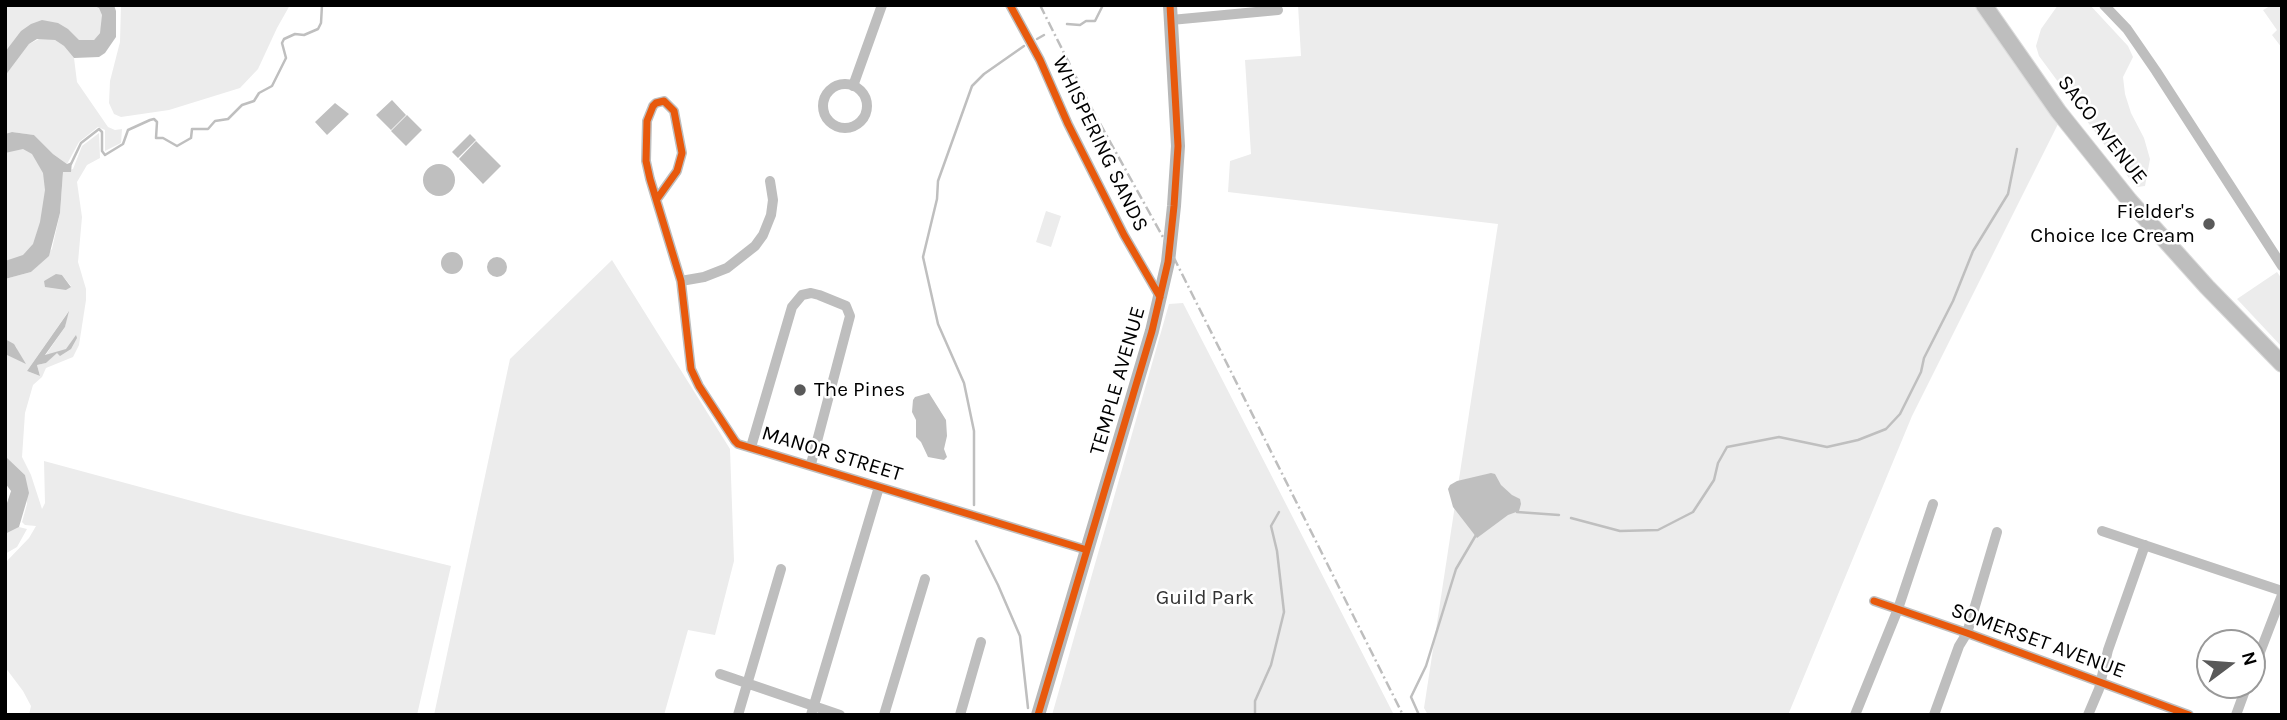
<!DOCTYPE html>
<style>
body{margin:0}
#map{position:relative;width:2287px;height:720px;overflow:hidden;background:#fff;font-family:Karla,sans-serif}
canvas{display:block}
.frame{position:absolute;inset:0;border:7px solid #000;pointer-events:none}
.north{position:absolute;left:2196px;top:629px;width:70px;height:70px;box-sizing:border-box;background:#fff;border:2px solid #999;border-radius:50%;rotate:74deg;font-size:19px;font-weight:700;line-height:28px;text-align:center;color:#000}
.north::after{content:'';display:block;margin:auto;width:24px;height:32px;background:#595959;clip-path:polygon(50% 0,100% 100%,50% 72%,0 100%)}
</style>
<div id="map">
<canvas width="2287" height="720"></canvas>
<div class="frame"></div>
<div class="north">N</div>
</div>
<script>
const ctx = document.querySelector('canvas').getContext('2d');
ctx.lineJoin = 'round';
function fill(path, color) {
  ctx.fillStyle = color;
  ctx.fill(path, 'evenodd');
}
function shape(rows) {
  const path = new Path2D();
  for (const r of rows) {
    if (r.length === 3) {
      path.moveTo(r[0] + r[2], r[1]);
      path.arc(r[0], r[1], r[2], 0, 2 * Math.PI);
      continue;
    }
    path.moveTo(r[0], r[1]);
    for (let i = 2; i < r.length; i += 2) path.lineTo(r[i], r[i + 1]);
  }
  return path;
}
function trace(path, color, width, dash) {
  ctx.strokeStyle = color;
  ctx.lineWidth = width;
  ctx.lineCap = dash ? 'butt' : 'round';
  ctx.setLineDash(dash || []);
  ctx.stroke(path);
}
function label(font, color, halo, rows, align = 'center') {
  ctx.font = font + ' Karla,sans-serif';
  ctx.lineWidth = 5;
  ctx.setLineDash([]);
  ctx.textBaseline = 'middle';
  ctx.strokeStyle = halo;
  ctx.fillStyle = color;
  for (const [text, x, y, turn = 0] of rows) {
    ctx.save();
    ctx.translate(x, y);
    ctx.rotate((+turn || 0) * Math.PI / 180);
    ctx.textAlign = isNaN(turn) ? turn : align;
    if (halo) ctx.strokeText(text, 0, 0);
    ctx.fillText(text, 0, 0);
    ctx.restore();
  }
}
const green = shape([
 [5,5,100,5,105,13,100,33,94,40,78,46,47,29,5,57],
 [121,5,290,5,277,28,258,69,240,88,169,110,121,117,114,114,109,103,110,81,120,42],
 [1298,5,1979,5,2061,118,1912,416,1788,715,1428,715,1424,708,1498,224,1228,192,1230,161,1251,154,1245,60,1301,56],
 [2058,5,2090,5,2128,46,2133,57,2123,77,2125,94,2131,113,2144,138,2150,159,2145,186,2137,187,2129,178,2039,56,2036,46,2041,29],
 [2272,5,2282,5,2282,48,2272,35,2277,30,2263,10],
 [41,38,55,40,64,46,74,58,77,82,108,127,115,130,122,129,121,143,105,151,105,130,98,127,79,142,67,164,53,154,34,135,12,132,5,134,5,76,29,44],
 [99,133,100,158,87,165,77,182,82,217,78,262,86,289,86,300,79,345,73,357,46,368,42,377,33,385,25,413,22,457,31,475,42,509,45,503,44,461,240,514,451,566,417,715,29,715,31,706,23,691,5,667,5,563,29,538,36,526,25,525,22,522,27,504,25,475,5,456,5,352,7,355,21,358,16,347,5,339,5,279,31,272,52,249,60,213,63,172,73,169,82,146],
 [62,275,71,286,66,290,44,281],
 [68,312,65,327,45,356,56,353,46,363,37,365,40,376,27,371],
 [20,143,43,163,49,206,32,256,5,267,5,147],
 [1046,211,1061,216,1051,247,1036,242],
 [612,260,730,449,734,561,715,635,688,630,664,715,434,715,510,359],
 [2277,272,2282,279,2282,347,2237,299],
 [1183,303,1394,715,1052,715,1169,304],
 [19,527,27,529,17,547,5,554,5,534]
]);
const water = shape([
 [92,5,114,5,116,11,116,37,105,53,99,57,74,58,64,46,55,40,37,39,29,44,5,76,5,52,21,31,31,24,42,20,58,23,68,29,79,40,94,40,100,33,102,15,99,8],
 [392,100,406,115,391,130,376,115],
 [335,103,349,114,327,135,315,122],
 [407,115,422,130,406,146,391,131],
 [12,132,34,135,53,154,67,164,72,162,71,172,63,172,60,213,49,256,31,272,5,279,5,261,23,255,33,244,40,222,45,190,43,173,32,154,23,149,5,153,5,134],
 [470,134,476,140,458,158,452,152],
 [476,141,501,166,483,184,459,159],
 [439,180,16],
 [452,263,11],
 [497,267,10],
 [56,274,62,275,71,287,66,290,45,287,44,281],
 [69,311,65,327,45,355,66,349,76,335,77,338,71,349,60,356,57,353,46,363,37,365,40,376,27,371],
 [5,339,14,344,26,364,7,355],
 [929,393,946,420,947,436,944,449,947,457,944,460,928,457,921,442,916,437,916,420,912,412,913,400,915,397],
 [5,456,25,475,29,493,19,527,5,534,5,509,11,491,5,483],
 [1491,473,1495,474,1501,485,1512,495,1520,499,1521,504,1519,511,1508,515,1477,538,1453,507,1448,489,1450,485,1457,481]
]);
const stream = shape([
 [1067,24,1080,25,1086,21,1095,21,1103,5],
 [1037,39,1044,35],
 [71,164,81,143,99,129,102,132,102,151,105,155,123,144,128,130,150,120,154,119,157,122,156,138,163,138,177,146,191,138,192,129,208,129,215,121,228,119,242,105,254,101,259,93,272,86,286,58,282,43,284,39,295,34,304,35,318,29,321,23,322,5],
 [974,505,974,431,964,383,938,324,923,257,937,199,938,181,972,86,984,74,1024,46],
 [1517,512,1559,515],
 [1571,518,1620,531,1658,530,1693,512,1714,480,1718,463,1727,447,1779,437,1827,447,1858,440,1886,429,1900,414,1921,372,1924,358,1953,301,1973,251,2008,194,2017,149],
 [976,541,998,585,1020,636,1028,708],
 [1255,715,1255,701,1271,665,1284,612,1277,551,1271,526,1279,512],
 [1419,715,1411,697,1426,666,1456,569,1476,535]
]);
const street = shape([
 [1010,5,1040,60,1068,124,1124,235,1160,297],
 [2104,5,2127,29,2156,71,2282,266],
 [1171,20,1278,10],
 [845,106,22],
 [853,86,882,5],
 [657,199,677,171,682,153,674,111,664,101,656,103,653,106,647,121,646,161,650,179,681,281,691,369,699,386,735,441,738,444,1087,550],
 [681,281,704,277,727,268,755,246,763,235,771,215,773,200,770,181],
 [751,447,792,307,802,295,811,293,819,295,846,306,850,316,811,464],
 [2102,531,2282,591],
 [1874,601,1967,633,2189,715],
 [2252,673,2282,595],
 [720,674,840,715],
 [738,715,781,569],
 [811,715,879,487],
 [884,715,925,579],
 [960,715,981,642],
 [1855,715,1898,609,1933,504],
 [1934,715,1959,646,1967,633,1997,532],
 [2088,715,2099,689,2108,650,2145,545],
 [2236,715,2247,685]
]);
const secondary = shape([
 [1038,715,1152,331,1168,262,1174,206,1178,146,1170,5]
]);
const primary = shape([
 [1984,5,2058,111,2129,200,2207,287,2282,364]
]);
const rail = shape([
 [1040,5,1093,111,1169,248,1403,715]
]);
const cycleway = shape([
 [1010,5,1040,60,1068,124,1124,235,1160,297],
 [657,199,677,171,682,153,674,111,664,101,656,103,653,106,647,121,646,161,650,179,681,281,691,369,699,386,735,441,738,444,1087,550],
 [1874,601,1967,633,2189,715],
 [1038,715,1152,331,1168,262,1174,206,1178,146,1170,5]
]);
const markers = [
 [2209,224,7,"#595959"],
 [800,390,7,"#595959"]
];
const streetNames = [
 ["SACO AVENUE",2102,130,52],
 ["WHISPERING SANDS",1100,144,64],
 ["TEMPLE AVENUE",1118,381,-74],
 ["MANOR STREET",832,454,17],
 ["SOMERSET AVENUE",2038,641,20]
];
const poiNames = [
 ["Fielder's",2195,212],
 ["Choice Ice Cream",2195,236],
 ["The Pines",814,390,"left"]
];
const parkNames = [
 ["Guild Park",1205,598]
];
fill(green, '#ececec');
fill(water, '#bfbfbf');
trace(stream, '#bfbfbf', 2.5);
trace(primary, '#dbdbdb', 18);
trace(street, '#bebebe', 10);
trace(secondary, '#b8b8b8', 14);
trace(primary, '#bebebe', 16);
trace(rail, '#bebebe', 2.5, [10, 3.5, 2, 3.5]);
trace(cycleway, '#e8590c', 7);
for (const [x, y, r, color] of markers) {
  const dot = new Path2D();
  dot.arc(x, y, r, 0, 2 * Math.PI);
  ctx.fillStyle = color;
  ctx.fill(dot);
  trace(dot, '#fff', 2.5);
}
label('21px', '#000', '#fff', streetNames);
label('21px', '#000', '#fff', poiNames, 'right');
label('21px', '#333', '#fff', parkNames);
</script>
